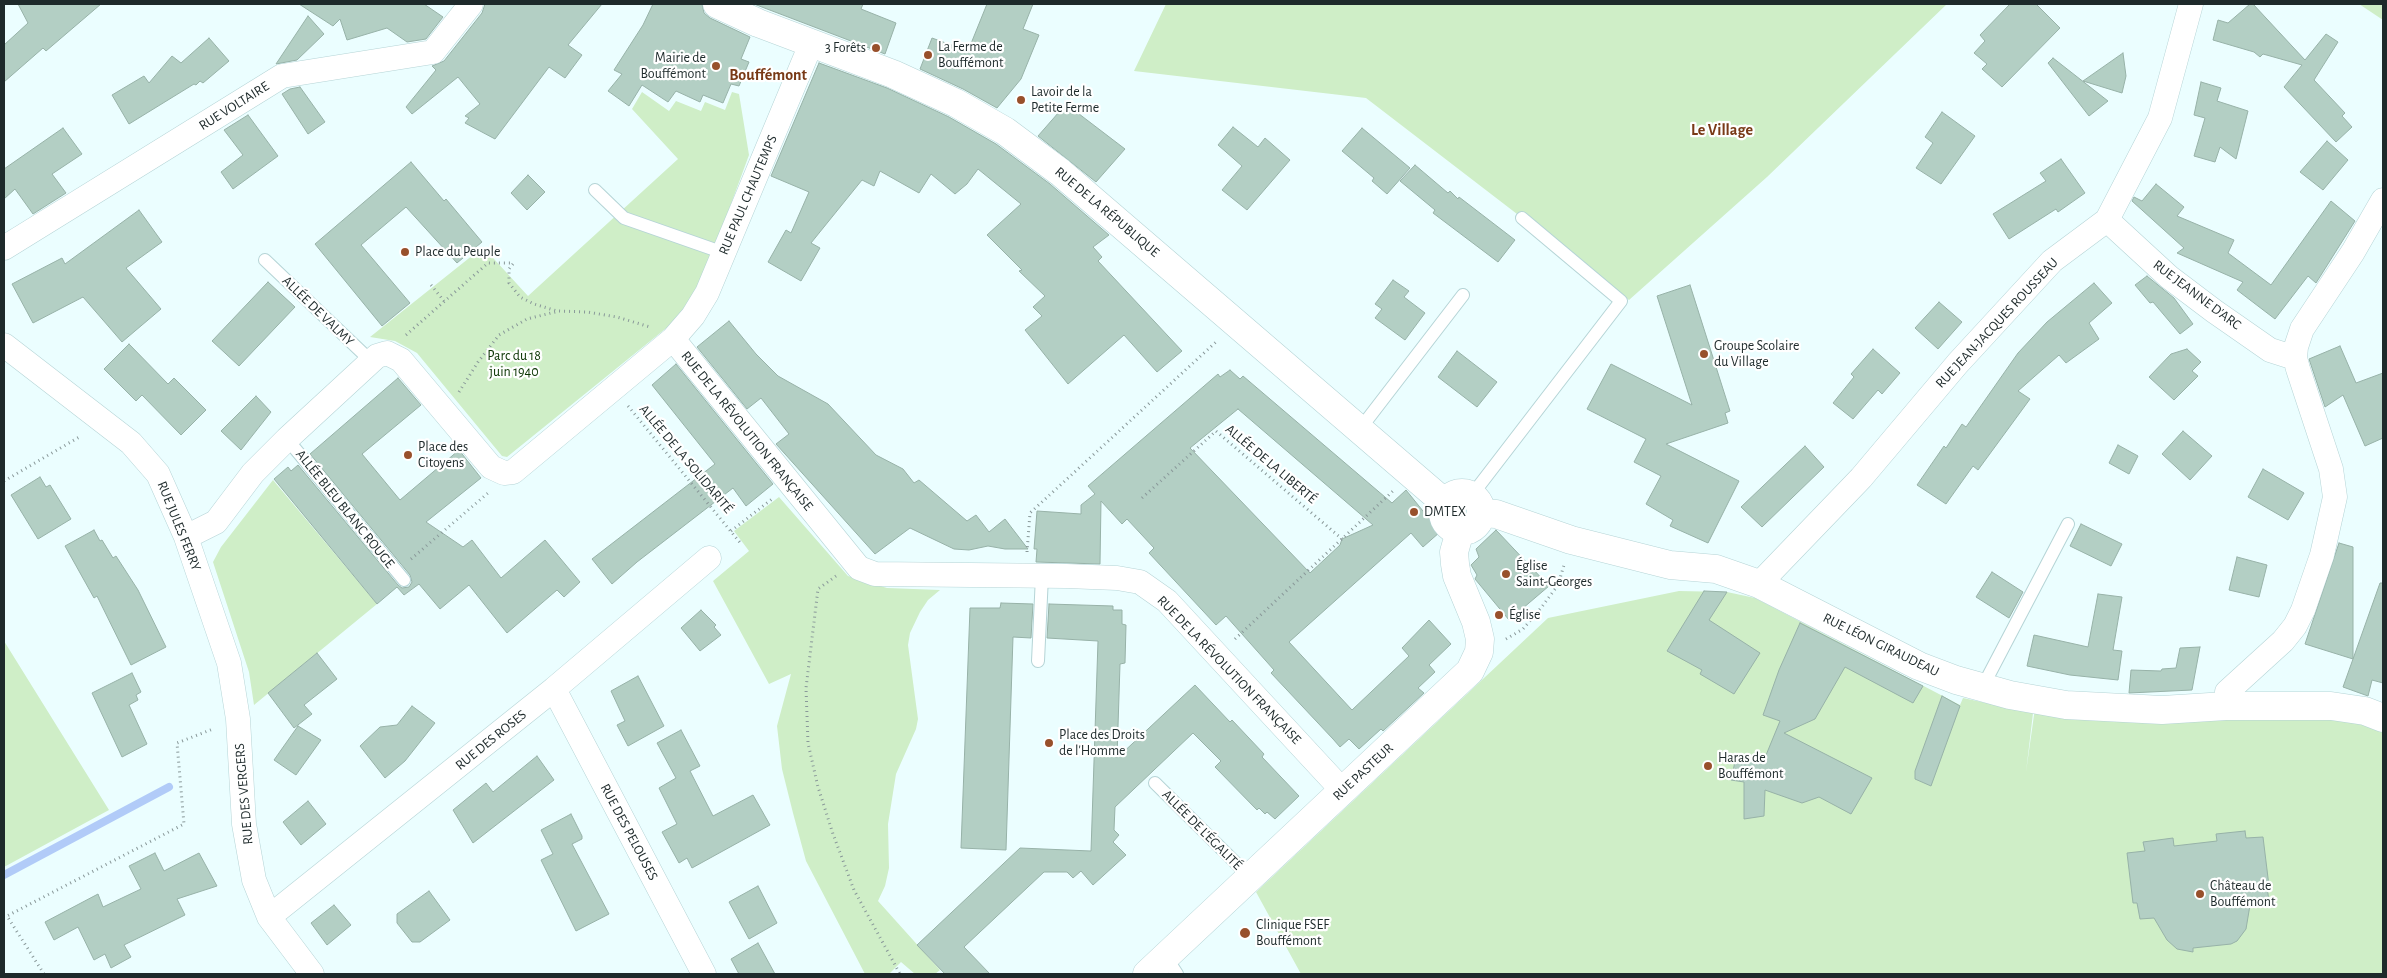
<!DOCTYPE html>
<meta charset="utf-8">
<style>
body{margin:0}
#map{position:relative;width:2387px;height:978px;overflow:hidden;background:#ebfeff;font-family:"Alegreya Sans",sans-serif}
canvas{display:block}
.frame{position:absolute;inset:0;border:5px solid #1e2a2b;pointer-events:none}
</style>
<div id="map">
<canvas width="2387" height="978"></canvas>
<div class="frame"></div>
</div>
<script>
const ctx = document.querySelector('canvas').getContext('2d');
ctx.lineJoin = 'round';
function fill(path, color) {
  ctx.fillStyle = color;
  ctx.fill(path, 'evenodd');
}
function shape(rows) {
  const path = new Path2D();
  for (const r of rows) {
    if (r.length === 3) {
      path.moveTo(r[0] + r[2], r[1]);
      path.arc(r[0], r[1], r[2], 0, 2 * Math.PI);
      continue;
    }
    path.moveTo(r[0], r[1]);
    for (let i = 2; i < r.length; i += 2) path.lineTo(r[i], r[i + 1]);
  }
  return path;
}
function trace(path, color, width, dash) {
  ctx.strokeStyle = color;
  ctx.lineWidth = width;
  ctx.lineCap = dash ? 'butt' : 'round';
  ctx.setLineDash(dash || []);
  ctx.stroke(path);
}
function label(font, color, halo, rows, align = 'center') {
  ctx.font = font + ' "Alegreya Sans",sans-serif';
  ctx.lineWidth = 4.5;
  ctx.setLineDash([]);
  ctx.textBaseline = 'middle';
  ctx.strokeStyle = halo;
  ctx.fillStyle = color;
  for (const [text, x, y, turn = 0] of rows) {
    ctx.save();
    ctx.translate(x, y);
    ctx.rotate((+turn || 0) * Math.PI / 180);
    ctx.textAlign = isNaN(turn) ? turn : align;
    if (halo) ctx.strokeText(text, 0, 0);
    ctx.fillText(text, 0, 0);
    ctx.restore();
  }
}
const green = shape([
 [1166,4,1947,4,1767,177,1629,300,1366,98,1134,71],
 [2359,4,2383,4,2383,20],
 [642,92,669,111,676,101,701,111,705,102,725,110,732,92,739,94,749,155,700,288,675,321,507,457,502,456,417,353,395,341,370,337,483,247,528,296,678,159,632,109],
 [273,480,377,604,254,705,249,672,213,562,221,547],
 [779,497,848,576,887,588,940,590,928,600,920,612,910,633,908,645,918,719,916,729,896,774,888,824,889,868,885,886,878,901,940,970,935,974,915,974,901,962,889,974,865,974,806,861,793,813,782,769,777,726,791,674,769,684,713,581,749,551,734,531],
 [1679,591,1727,592,1755,598,1960,705,1963,698,2033,713,2026,772,2036,701,2383,718,2383,974,1301,974,1256,892,1548,618],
 [4,641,109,810,4,867]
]);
const stream = shape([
 [4,875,169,787]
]);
const building = shape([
 [18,4,101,4,46,51,43,48,4,82,4,45,28,23,18,4],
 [299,4,424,4,443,17,426,39,407,42,387,28,347,40,340,19,333,26,299,4],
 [485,4,602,4,568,45,582,55,565,78,549,67,495,139,465,123,469,118,465,116,480,104,458,77,412,114,406,107,436,70,432,66,444,61,482,13,485,4],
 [653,4,702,4,704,13,710,18,750,37,741,59,749,62,739,86,731,84,723,103,703,95,700,102,676,91,668,102,642,85,629,106,608,91,622,74,614,70,643,25,653,4],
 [754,4,863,4,861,9,896,23,885,54,754,4],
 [987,4,1033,4,1023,29,1039,35,1021,79,997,108,963,89,920,69,932,38,968,51,987,4],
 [2010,4,2036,4,2060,28,2002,87,1982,69,1987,64,1974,53,1985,41,1980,35,2010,4],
 [2250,4,2253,4,2305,60,2326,34,2338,42,2314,80,2345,113,2342,116,2352,127,2336,142,2284,87,2302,65,2263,54,2260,57,2254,52,2213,40,2218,20,2228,23,2250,4],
 [308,16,324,34,297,60,276,64,308,16],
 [209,38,229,61,203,83,200,81,196,85,194,84,129,124,112,95,144,76,149,83,172,56,181,63,209,38],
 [2123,53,2126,76,2122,93,2083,81,2123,53],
 [2053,58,2108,101,2089,116,2048,63,2053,58],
 [819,63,887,88,949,117,996,144,1050,184,1109,235,1093,247,1102,257,1098,261,1182,351,1157,372,1124,335,1068,384,1025,330,1042,316,1033,307,1045,296,1019,271,1022,270,987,235,1021,204,978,169,967,184,955,194,931,174,919,193,880,171,874,186,862,180,811,243,820,248,801,281,768,262,786,230,791,233,809,192,771,176,819,63],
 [2201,82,2221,88,2217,101,2248,111,2236,159,2220,147,2215,162,2194,156,2205,118,2194,115,2201,82],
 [300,87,325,122,308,134,282,94,290,89,300,87],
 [1066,104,1125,149,1096,182,1038,136,1066,104],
 [1942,112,1975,136,1941,184,1916,168,1933,143,1925,137,1942,112],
 [248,115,278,156,233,189,221,172,243,155,224,130,248,115],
 [1233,127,1258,147,1265,138,1290,160,1247,210,1222,190,1242,166,1218,145,1233,127],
 [63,128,82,154,52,174,66,193,33,214,15,189,4,199,4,169,63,128],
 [1362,128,1410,168,1387,194,1372,181,1374,178,1342,151,1362,128],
 [2327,141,2348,160,2323,190,2300,172,2327,141],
 [2061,159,2085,193,2058,212,2056,209,2009,239,1993,214,2046,181,2040,173,2061,159],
 [411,162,444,201,446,199,482,242,457,263,406,207,361,245,410,303,382,326,315,244,411,162],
 [1415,165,1448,193,1450,191,1458,199,1459,197,1515,240,1498,262,1433,213,1435,210,1400,181,1415,165],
 [528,175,545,192,527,210,511,193,528,175],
 [2156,184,2184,207,2177,216,2234,240,2228,253,2271,285,2331,201,2355,221,2316,283,2308,276,2275,319,2237,290,2243,282,2177,253,2184,248,2132,201,2134,197,2142,201,2156,184],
 [139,210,162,242,126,268,161,309,122,342,83,297,33,323,12,284,62,258,65,264,139,210],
 [2147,276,2174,298,2193,324,2180,334,2153,302,2150,303,2135,285,2147,276],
 [1393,280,1409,291,1404,297,1425,313,1405,340,1375,318,1382,309,1375,304,1393,280],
 [268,282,295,307,239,366,212,341,268,282],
 [2094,283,2112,303,2089,323,2099,339,2066,363,2059,355,2018,391,2030,399,1978,470,1973,466,1946,504,1917,485,1944,446,1946,448,1962,424,1966,427,1978,410,2018,353,2047,322,2094,283],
 [1690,285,1730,411,1725,413,1728,423,1666,444,1739,481,1708,543,1670,526,1673,520,1646,504,1661,476,1634,462,1646,439,1587,409,1611,364,1692,405,1657,296,1690,285],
 [1939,302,1962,322,1938,349,1915,328,1939,302],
 [729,321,756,354,778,376,828,404,876,455,903,469,914,483,919,480,967,521,976,515,989,532,1005,519,1028,549,1005,549,988,546,969,550,954,549,910,528,875,554,776,444,789,434,761,398,747,409,697,347,729,321],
 [129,344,168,384,174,378,206,410,181,435,142,395,136,401,104,369,129,344],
 [2340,346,2356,383,2383,373,2383,438,2365,446,2343,395,2325,407,2309,359,2340,346],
 [1873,349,1900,373,1882,394,1878,390,1853,419,1833,403,1854,377,1851,374,1873,349],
 [2187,349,2201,362,2192,371,2198,376,2174,400,2149,377,2171,354,2187,349],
 [1457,351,1497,382,1477,407,1438,377,1457,351],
 [676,364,773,484,746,506,733,488,637,562,612,584,592,559,715,464,652,385,676,364],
 [1230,370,1240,379,1243,376,1392,503,1406,490,1440,532,1423,547,1411,533,1289,642,1352,710,1409,656,1402,648,1429,620,1451,644,1429,665,1435,672,1418,688,1424,693,1383,731,1381,729,1359,749,1349,739,1340,747,1333,739,1271,673,1274,670,1226,616,1216,625,1149,553,1154,548,1127,519,1122,524,1101,501,1100,564,1036,562,1037,549,1034,549,1037,511,1081,514,1081,505,1095,494,1088,486,1218,374,1220,377,1230,370],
 [1238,409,1373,525,1342,539,1340,545,1310,573,1190,448,1238,409],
 [398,378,421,405,362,454,400,500,459,450,481,478,426,522,463,547,472,540,501,578,545,540,580,582,564,597,557,590,507,633,469,585,440,609,419,584,404,595,397,587,377,604,274,479,288,467,291,471,298,465,398,585,402,588,409,587,412,582,410,575,310,454,398,378],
 [256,396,271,412,241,450,221,431,256,396],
 [2183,431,2212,456,2190,480,2162,454,2183,431],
 [2118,445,2138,456,2129,474,2109,463,2118,445],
 [1805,446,1824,467,1762,527,1741,507,1805,446],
 [2263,469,2304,493,2288,520,2248,497,2263,469],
 [40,477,46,487,50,485,71,519,38,539,11,495,40,477],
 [2081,524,2122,544,2111,566,2070,546,2081,524],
 [94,530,100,541,102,540,113,558,116,556,138,590,166,647,131,665,97,596,94,598,65,546,94,530],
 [1496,530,1549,586,1509,620,1475,579,1477,575,1471,565,1479,557,1476,549,1496,530],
 [2339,543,2353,547,2353,659,2380,583,2383,583,2383,683,2372,680,2368,696,2343,687,2353,659,2305,644,2339,543],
 [2237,557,2267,565,2259,597,2229,590,2237,557],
 [1992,572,2023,592,2009,618,1976,597,1992,572],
 [1704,591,1727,592,1709,620,1760,653,1734,694,1700,674,1702,670,1667,651,1704,591],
 [2098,594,2122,597,2113,650,2122,651,2118,680,2070,675,2027,666,2034,635,2088,647,2098,594],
 [1001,603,1033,604,1031,638,1013,637,1006,850,961,848,970,608,1000,608,1001,603],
 [1049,604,1113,606,1113,610,1122,610,1122,624,1126,625,1125,663,1120,664,1117,758,1195,685,1230,722,1232,720,1264,754,1262,757,1299,796,1275,819,1267,812,1265,814,1259,808,1257,810,1215,767,1221,761,1193,733,1115,807,1114,830,1119,835,1113,842,1126,855,1093,885,1081,871,1073,878,1067,872,1044,872,964,947,990,974,945,974,917,945,1020,848,1091,851,1098,641,1047,638,1049,604],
 [701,610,716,625,714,627,721,635,700,651,681,628,701,610],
 [1800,623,1923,686,1913,703,1845,667,1815,719,1784,733,1872,778,1851,814,1819,797,1802,803,1765,790,1764,816,1744,819,1744,782,1731,780,1736,757,1764,760,1780,721,1763,715,1779,670,1800,623],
 [2200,647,2192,690,2129,693,2131,670,2161,671,2162,669,2176,668,2180,648,2200,647],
 [317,653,337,679,304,705,312,714,294,728,268,693,317,653],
 [132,673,141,692,136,695,138,700,129,705,147,744,122,757,92,693,132,673],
 [638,676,664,726,628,746,617,725,625,721,611,691,638,676],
 [1942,696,1960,706,1931,786,1915,779,1915,771,1942,696],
 [412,706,435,723,405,761,385,778,360,746,380,727,397,725,412,706],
 [298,726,321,740,296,775,274,760,298,726],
 [681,730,700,766,690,771,713,816,753,795,770,825,692,868,687,858,679,863,662,832,677,824,659,788,676,778,657,743,681,730],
 [537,756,554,780,473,843,453,810,486,783,493,792,537,756],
 [308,801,326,824,301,845,283,822,308,801],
 [571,814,582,836,582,839,572,844,609,914,576,931,541,860,553,854,541,830,571,814],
 [2245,831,2246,838,2263,837,2269,886,2267,886,2269,902,2250,905,2246,929,2237,941,2231,944,2193,948,2193,952,2177,949,2167,940,2154,918,2140,919,2137,903,2133,903,2127,853,2145,851,2143,842,2173,838,2174,846,2217,841,2216,834,2245,831],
 [155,853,164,871,199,853,217,886,177,899,185,915,124,945,131,957,111,968,105,954,94,960,78,927,54,940,45,922,98,894,103,907,141,889,129,866,155,853],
 [758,886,777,923,749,939,729,902,758,886],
 [429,891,450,920,420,942,412,942,397,923,397,914,429,891],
 [334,905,351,925,327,945,311,923,334,905],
 [758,943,775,974,739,974,731,959,758,943]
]);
const path = shape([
 [513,264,509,269,509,283,520,297,534,304,557,311],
 [431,285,444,301],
 [406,335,488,263,513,263],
 [459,392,478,362,499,335,527,319,559,311,587,312,617,317,650,327],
 [628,406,742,545],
 [4,481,81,436],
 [1142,498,1216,431,1342,539],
 [731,531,772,499],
 [1027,552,1030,513,1217,341],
 [411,559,488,493],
 [836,576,818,589,806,688,808,743,818,787,833,834,854,890,900,974],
 [1235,639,1393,491],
 [1506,639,1523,629,1541,608,1558,585,1564,565],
 [44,974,7,916,184,824,177,743,213,729]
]);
const lane = shape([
 [595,190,624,218,724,253],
 [265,260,371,361],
 [1360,429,1463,295],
 [287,439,404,580],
 [1472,495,1621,301,1522,218],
 [1038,661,1042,576],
 [1982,688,2068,524],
 [1155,783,1250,877],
 [1166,957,1177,974]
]);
const street = shape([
 [2107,220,2169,277,2214,311,2270,350,2295,358],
 [4,248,282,76,433,52,471,4],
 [673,339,859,568,875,574,1066,576,1117,578,1140,582,1167,601,1343,791],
 [4,345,131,443,158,474,186,537,229,663,238,719,244,824,254,880,269,917,312,974],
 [186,537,216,522,253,473,287,439,377,356,387,353,401,360,491,467,504,473,513,472,673,339,693,316,707,293,811,44],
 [1759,584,1861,478,1958,363,2052,261,2107,220,2160,118,2191,4],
 [554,689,704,974],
 [2226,706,2227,692,2283,641,2295,626,2303,610,2322,555,2335,497,2331,469,2298,369,2295,358,2296,347,2302,329,2353,252,2383,200],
 [269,917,554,689,709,558]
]);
const secondary = shape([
 [717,4,758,23,893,74,956,103,1005,131,1060,172,1445,503],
 [1462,512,19],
 [1481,513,1496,514,1571,540,1670,565,1716,569,1759,584,1919,666,1956,680,2010,695,2066,705,2162,710,2226,706,2331,706,2365,711,2383,718],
 [1147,974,1470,671,1479,652,1480,639,1476,622,1457,576,1455,564,1454,552,1460,531]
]);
const markers = [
 [876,48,5,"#98502b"],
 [928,55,5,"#98502b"],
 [716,66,5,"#98502b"],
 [1021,100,5,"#98502b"],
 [405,252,5,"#98502b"],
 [1704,354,5,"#98502b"],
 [408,455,5,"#98502b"],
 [1414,512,5,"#98502b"],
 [1506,574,5,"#98502b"],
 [1499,615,5,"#98502b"],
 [1049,743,5,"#98502b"],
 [1708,766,5,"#98502b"],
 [2200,894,5,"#98502b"],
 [1245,933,6,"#98502b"]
];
const poiNames = [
 ["La Ferme de",938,47],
 ["Bouffémont",938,63],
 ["3 Forêts",866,48,"right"],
 ["Mairie de",706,58,"right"],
 ["Bouffémont",706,74,"right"],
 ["Lavoir de la",1031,92],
 ["Petite Ferme",1031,108],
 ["Place du Peuple",415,252],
 ["Groupe Scolaire",1714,346],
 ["du Village",1714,362],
 ["Place des",418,447],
 ["Citoyens",418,463],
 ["DMTEX",1424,512],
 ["Église",1516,566],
 ["Saint-Georges",1516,582],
 ["Église",1509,615],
 ["Place des Droits",1059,735],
 ["de l'Homme",1059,751],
 ["Haras de",1718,758],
 ["Bouffémont",1718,774],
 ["Château de",2210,886],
 ["Bouffémont",2210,902],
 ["Clinique FSEF",1256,925],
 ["Bouffémont",1256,941]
];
const streetNames = [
 ["RUE VOLTAIRE",234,106,-32],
 ["RUE PAUL CHAUTEMPS",748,195,-67],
 ["RUE DE LA RÉPUBLIQUE",1107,212,40],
 ["RUE JEANNE D'ARC",2197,295,37],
 ["ALLÉE DE VALMY",318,311,44],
 ["RUE JEAN-JACQUES ROUSSEAU",1997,323,-47],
 ["RUE DE LA RÉVOLUTION FRANÇAISE",747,431,51],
 ["ALLÉE DE LA SOLIDARITÉ",686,459,50],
 ["ALLÉE DE LA LIBERTÉ",1271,464,40],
 ["ALLÉE BLEU BLANC ROUGE",345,509,51],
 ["RUE JULES FERRY",179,526,68],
 ["RUE LÉON GIRAUDEAU",1881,645,26],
 ["RUE DE LA RÉVOLUTION FRANÇAISE",1229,670,46],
 ["RUE DES ROSES",491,740,-39],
 ["RUE PASTEUR",1363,772,-43],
 ["RUE DES VERGERS",244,794,-95],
 ["ALLÉE DE L'ÉGALITÉ",1202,830,45],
 ["RUE DES PELOUSES",629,832,62]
];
const parkNames = [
 ["Parc du 18",514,356],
 ["juin 1940",514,372]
];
const quarterNames = [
 ["Bouffémont",768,75],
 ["Le Village",1722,130]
];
fill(green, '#cfeec7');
trace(stream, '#b1cbf8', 8);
fill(building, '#b3cfc4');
trace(building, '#97b2a8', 1);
trace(lane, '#b5d4d6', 14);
trace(street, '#b5d4d6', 25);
trace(secondary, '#b5d4d6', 29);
trace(path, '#899899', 3, [1, 4]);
trace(lane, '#fff', 12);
trace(street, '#fff', 24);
trace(secondary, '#fff', 28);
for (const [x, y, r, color] of markers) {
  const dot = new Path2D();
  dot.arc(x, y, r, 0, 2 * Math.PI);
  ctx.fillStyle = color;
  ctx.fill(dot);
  trace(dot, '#fff', 2);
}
label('14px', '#1e2a2b', '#fff', poiNames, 'left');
label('14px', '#1e2a2b', '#fff', streetNames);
label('14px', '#093300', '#fff', parkNames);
label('bold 16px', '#793a17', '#fff', quarterNames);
</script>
